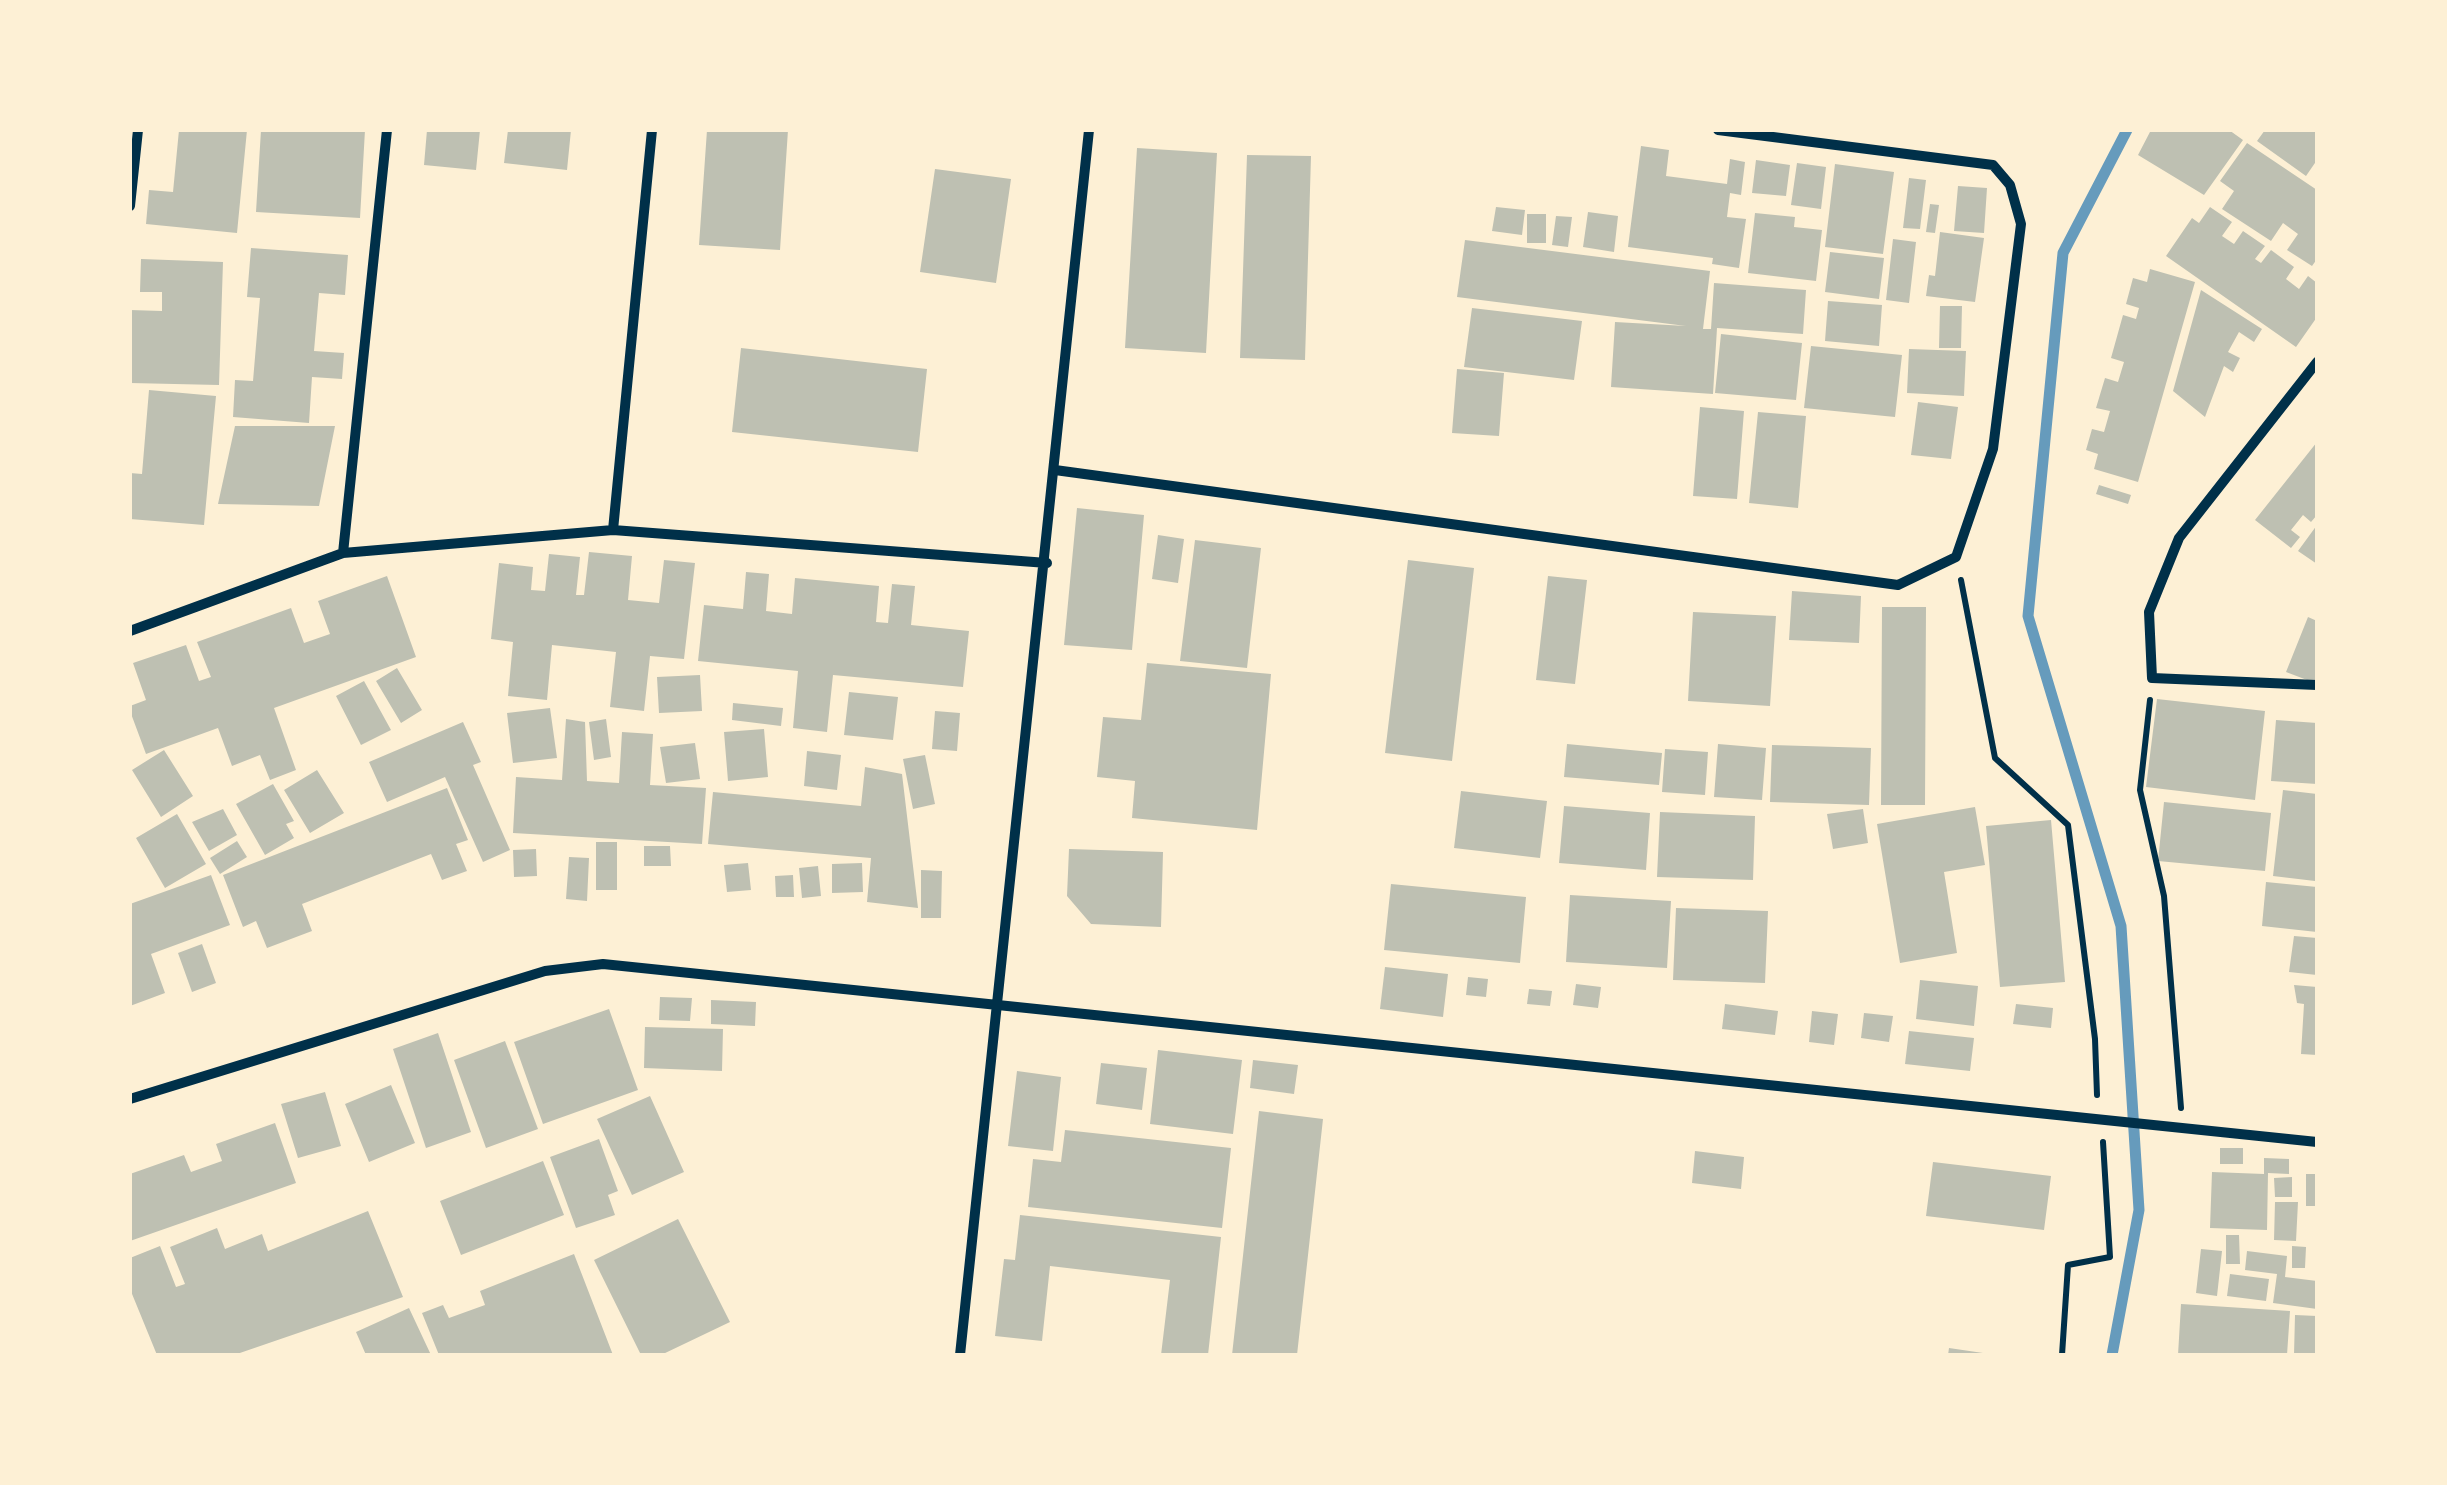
<!DOCTYPE html>
<style>
body{margin:0}
#map{position:relative;width:2447px;height:1485px;overflow:hidden;background:#fdf0d5;font-family:"Varela Round",sans-serif}
canvas{display:block}
.frame{position:absolute;inset:0;border:132px solid #fdf0d5;pointer-events:none}
</style>
<div id="map">
<canvas width="2447" height="1485"></canvas>
<div class="frame"></div>
</div>
<script>
const ctx = document.querySelector('canvas').getContext('2d');
ctx.lineJoin = 'round';
function shape(rows) {
  const path = new Path2D();
  for (const r of rows) {
    path.moveTo(r[0], r[1]);
    for (let i = 2; i < r.length; i += 2) path.lineTo(r[i], r[i + 1]);
  }
  return path;
}
function trace(path, color, width, dash) {
  ctx.strokeStyle = color;
  ctx.lineWidth = width;
  ctx.lineCap = dash ? 'butt' : 'round';
  ctx.setLineDash(dash || []);
  ctx.stroke(path);
}
function fill(path, color) {
  ctx.fillStyle = color;
  ctx.fill(path, 'evenodd');
}
const stream = shape([
 [2112,1355,2139,1210,2121,926,2028,616,2063,253,2127,130]
]);
const building = shape([
 [179,130,247,130,237,233,146,224,149,190,173,192],
 [261,130,365,130,360,218,256,212],
 [427,130,480,130,476,170,424,165],
 [508,130,571,130,567,170,504,163],
 [707,130,788,130,780,250,699,245],
 [2151,130,2229,130,2243,140,2204,195,2138,155],
 [2265,130,2317,130,2317,160,2306,176,2257,141],
 [2247,143,2317,190,2317,259,2312,266,2287,250,2298,234,2283,223,2271,241,2222,209,2234,191,2220,181],
 [1641,146,1669,150,1666,176,1727,184,1730,159,1745,162,1741,195,1730,193,1727,217,1746,219,1739,268,1712,264,1713,258,1628,247],
 [1137,148,1217,153,1206,353,1125,348],
 [1247,155,1311,156,1305,360,1240,358],
 [1756,160,1790,165,1786,196,1752,193],
 [1797,163,1826,167,1821,209,1791,205],
 [1835,164,1894,172,1883,254,1825,247],
 [935,169,1011,179,996,283,920,272],
 [1909,178,1926,180,1920,229,1903,228],
 [1958,186,1987,188,1984,233,1954,231],
 [1930,204,1939,205,1935,233,1926,232],
 [1496,207,1525,210,1522,235,1492,231],
 [2210,207,2232,222,2222,236,2234,244,2243,231,2265,246,2255,259,2261,263,2271,250,2294,267,2286,279,2299,289,2308,276,2317,283,2317,317,2296,347,2166,256,2192,218,2199,223],
 [1588,212,1618,216,1614,252,1583,247],
 [1755,213,1795,217,1794,227,1822,230,1816,281,1748,273],
 [1527,214,1546,214,1546,243,1527,243],
 [1556,216,1572,217,1568,247,1552,245],
 [1940,232,1984,238,1975,302,1926,296,1929,275,1935,276],
 [1893,239,1916,242,1909,303,1886,300],
 [1465,240,1710,271,1703,329,1711,329,1714,283,1806,290,1803,334,1717,328,1713,394,1611,387,1615,322,1686,326,1457,297],
 [251,248,348,255,345,295,319,293,314,351,344,353,342,379,312,377,309,423,233,417,235,380,253,381,260,298,247,297],
 [1830,252,1884,258,1879,299,1825,292],
 [141,259,223,262,219,385,130,383,130,310,162,311,162,292,140,292],
 [2150,269,2195,282,2138,482,2094,469,2098,454,2086,450,2092,429,2104,432,2110,411,2096,408,2105,378,2118,382,2124,362,2111,358,2123,315,2136,319,2139,308,2126,304,2133,278,2147,282],
 [2201,290,2262,329,2254,342,2239,332,2228,352,2240,358,2233,372,2224,366,2205,417,2173,391],
 [1828,301,1882,305,1879,346,1825,341],
 [1940,306,1962,306,1961,348,1939,348],
 [1472,308,1582,321,1574,380,1464,367],
 [1721,334,1802,343,1796,400,1715,393],
 [1811,346,1902,355,1895,417,1804,408],
 [741,348,927,369,918,452,732,432],
 [1909,349,1966,351,1964,396,1907,393],
 [1457,369,1504,373,1499,436,1452,433],
 [149,390,216,396,204,525,130,519,130,473,142,474],
 [1918,402,1958,407,1951,459,1911,455],
 [1700,407,1744,411,1737,499,1693,496],
 [1758,412,1806,416,1798,508,1749,503],
 [235,426,335,426,319,506,218,504],
 [2317,442,2317,515,2311,522,2303,515,2291,530,2300,537,2291,548,2255,520],
 [2099,485,2131,495,2128,504,2096,494],
 [1077,508,1144,515,1132,650,1064,645],
 [2317,525,2317,564,2298,551],
 [1158,535,1184,539,1178,583,1152,579],
 [1195,540,1261,548,1247,668,1180,661],
 [589,552,632,556,628,600,659,603,664,560,695,563,684,659,650,656,644,711,610,707,616,652,552,645,547,700,508,696,513,642,491,639,499,563,533,567,531,590,545,591,549,554,580,557,576,595,584,595],
 [1408,560,1474,568,1452,761,1385,753],
 [746,572,769,574,766,611,792,614,795,578,879,586,876,622,888,623,892,584,915,586,911,625,969,631,963,687,833,675,827,732,793,728,798,671,698,661,704,605,743,609],
 [387,576,416,657,274,708,296,770,270,780,260,755,232,766,218,728,146,754,130,711,130,706,146,700,133,663,186,645,199,681,211,677,197,642,291,608,304,643,330,634,318,601],
 [1548,576,1587,580,1575,684,1536,680],
 [1792,591,1861,596,1859,643,1789,640],
 [1882,607,1926,607,1925,805,1881,805],
 [1693,612,1776,616,1770,706,1688,701],
 [2308,617,2317,621,2315,683,2286,672],
 [1147,663,1271,674,1257,830,1132,818,1135,781,1097,777,1103,717,1141,720],
 [397,668,422,710,401,723,376,681],
 [700,675,702,711,659,713,657,677],
 [364,681,391,730,361,745,336,696],
 [849,692,898,697,893,740,844,735],
 [2157,699,2265,711,2255,800,2146,787],
 [733,703,783,708,781,726,732,720],
 [550,708,557,758,513,763,507,713],
 [935,711,960,713,957,751,932,749],
 [566,719,585,722,587,781,619,783,622,732,653,734,650,785,706,788,702,844,513,833,516,777,562,780],
 [606,719,611,757,594,760,589,722],
 [2276,720,2317,723,2317,784,2271,781],
 [463,722,481,762,473,765,510,850,483,862,445,777,387,802,369,762],
 [764,729,768,777,728,781,724,732],
 [695,743,700,779,666,783,660,747],
 [1567,744,1662,753,1659,785,1564,777],
 [1718,744,1766,748,1762,800,1714,797],
 [1772,745,1871,748,1869,805,1770,802],
 [1665,749,1708,752,1705,795,1662,792],
 [164,750,193,796,161,817,132,770],
 [807,751,841,755,837,790,804,786],
 [925,755,935,804,913,809,903,759],
 [865,767,902,774,918,908,867,902,871,858,708,844,713,792,861,806],
 [317,770,344,813,310,833,284,790],
 [273,784,294,821,286,824,294,838,265,855,236,804],
 [447,788,468,840,456,844,467,871,442,880,431,854,302,904,312,931,267,948,256,921,243,927,223,875],
 [2283,790,2317,794,2315,881,2273,876],
 [1461,791,1547,801,1540,858,1454,848],
 [2164,802,2271,813,2265,871,2158,861],
 [1564,806,1650,813,1646,870,1559,863],
 [1975,807,1985,865,1944,872,1957,953,1900,963,1877,824],
 [223,809,237,835,209,851,192,822],
 [1863,809,1868,843,1833,849,1827,814],
 [1660,812,1755,816,1753,880,1657,877],
 [177,814,206,864,165,888,136,838],
 [2051,820,2065,982,2000,987,1986,826],
 [237,841,247,857,220,874,210,858],
 [596,842,617,842,617,890,596,890],
 [644,846,670,846,671,866,644,866],
 [536,849,537,876,514,877,513,850],
 [1069,849,1163,852,1161,927,1091,924,1067,896],
 [569,857,589,858,587,901,566,899],
 [748,863,751,890,727,892,724,865],
 [862,863,863,892,832,893,832,864],
 [818,866,821,896,802,898,799,868],
 [921,870,942,871,941,918,921,918],
 [211,875,230,925,151,954,165,993,130,1006,130,904],
 [793,875,794,897,776,897,775,876],
 [2266,882,2317,887,2317,932,2262,926],
 [1391,884,1526,897,1520,963,1384,950],
 [1570,895,1671,901,1667,968,1566,962],
 [1676,908,1768,911,1765,983,1673,980],
 [2294,936,2317,938,2317,975,2289,972],
 [202,944,216,983,192,992,178,953],
 [1385,967,1448,974,1443,1017,1380,1009],
 [1468,977,1488,979,1486,997,1466,995],
 [1920,980,1978,986,1974,1026,1916,1019],
 [1576,984,1601,987,1598,1008,1573,1005],
 [2294,985,2317,987,2317,1055,2301,1054,2304,1004,2297,1003],
 [1529,989,1552,991,1550,1006,1527,1004],
 [660,997,692,998,690,1021,659,1020],
 [711,1000,756,1002,755,1026,711,1024],
 [1725,1004,1778,1011,1775,1035,1722,1029],
 [2016,1004,2053,1008,2051,1028,2013,1024],
 [609,1009,638,1090,543,1124,514,1042],
 [1812,1011,1838,1014,1834,1045,1809,1042],
 [1864,1013,1893,1016,1889,1042,1861,1038],
 [645,1027,723,1029,722,1071,644,1068],
 [1909,1031,1974,1038,1970,1071,1905,1064],
 [438,1033,471,1132,426,1148,393,1049],
 [505,1041,538,1129,486,1148,454,1060],
 [1158,1050,1242,1060,1233,1134,1150,1124],
 [1253,1060,1298,1065,1294,1094,1250,1088],
 [1101,1063,1147,1068,1142,1110,1096,1104],
 [1017,1071,1061,1077,1053,1151,1008,1146],
 [391,1085,415,1143,369,1162,345,1104],
 [325,1092,341,1146,298,1158,281,1104],
 [650,1096,684,1172,632,1195,597,1119],
 [1259,1111,1323,1119,1297,1355,1232,1355],
 [275,1123,296,1183,130,1241,130,1174,184,1155,191,1172,222,1161,216,1144],
 [1065,1130,1231,1148,1222,1228,1028,1207,1033,1159,1061,1162],
 [599,1139,618,1191,608,1195,615,1215,576,1228,550,1157],
 [2220,1148,2243,1148,2243,1164,2220,1164],
 [1695,1151,1744,1157,1741,1189,1692,1183],
 [2264,1158,2289,1159,2289,1174,2268,1173,2267,1230,2210,1228,2212,1172,2264,1174],
 [543,1161,564,1215,461,1255,440,1201],
 [1933,1162,2051,1176,2044,1230,1926,1216],
 [2306,1174,2317,1174,2317,1206,2306,1206],
 [2292,1177,2292,1197,2275,1197,2274,1178],
 [2275,1202,2298,1202,2296,1241,2274,1240],
 [368,1211,403,1297,234,1355,157,1355,130,1289,130,1258,160,1246,176,1287,185,1284,170,1247,217,1228,225,1249,262,1234,268,1251],
 [1020,1215,1221,1237,1208,1355,1161,1355,1170,1280,1050,1266,1042,1341,995,1336,1004,1259,1015,1260],
 [678,1219,730,1322,661,1355,641,1355,594,1260],
 [2226,1235,2239,1235,2240,1264,2226,1264],
 [2292,1246,2306,1247,2305,1268,2292,1268],
 [2201,1249,2222,1251,2217,1296,2196,1293],
 [2247,1251,2287,1256,2285,1277,2317,1281,2317,1309,2273,1303,2277,1274,2245,1270],
 [574,1254,613,1355,439,1355,422,1313,443,1305,449,1318,485,1305,480,1291],
 [2230,1274,2269,1279,2266,1301,2227,1296],
 [2181,1304,2290,1311,2287,1355,2178,1355],
 [409,1308,431,1355,366,1355,356,1332],
 [2295,1315,2317,1316,2317,1355,2294,1355],
 [1949,1348,1983,1353,1983,1355,1948,1355]
]);
const path = shape([
 [1961,580,1995,758,2068,825,2095,1039,2097,1095],
 [2150,700,2140,790,2164,896,2181,1108],
 [2062,1355,2068,1265,2110,1257,2103,1142]
]);
const minor = shape([
 [130,206,138,130],
 [2317,362,2179,538,2149,612,2152,678,2317,685],
 [1055,470,1898,585,1956,557,1993,449,2021,224,2010,185,1993,165,1718,130],
 [613,530,652,130],
 [343,553,387,130],
 [130,631,343,553,613,530,1047,563],
 [130,1099,545,971,603,964,2317,1142],
 [960,1355,1089,130]
]);
trace(stream, '#669bbc', 11);
fill(building, '#bec0b2');
trace(path, '#003049', 6);
trace(minor, '#003049', 10);
</script>
